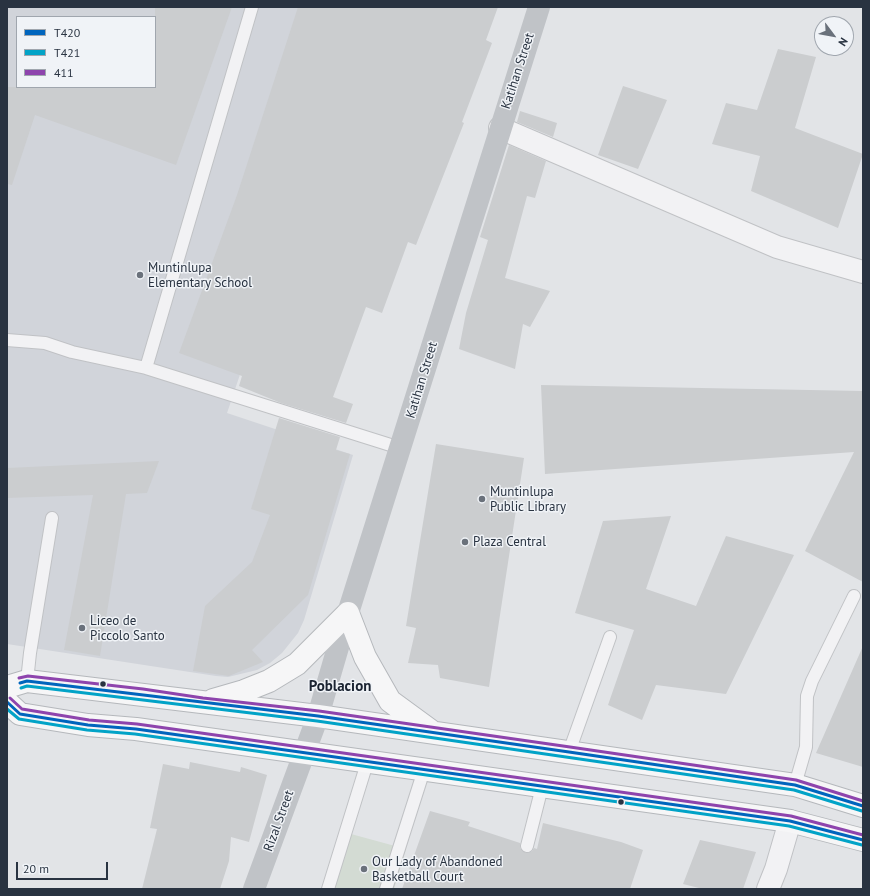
<!DOCTYPE html>
<style>
body{margin:0}
#map{position:relative;width:870px;height:896px;overflow:hidden;background:#e2e4e7;font-family:"PT Sans",sans-serif}
canvas{display:block}
.frame{position:absolute;inset:0;border:8px solid #293341;pointer-events:none}
.legend{position:absolute;left:16px;top:16px;width:140px;height:72px;box-sizing:border-box;background:#f0f3f7;border:1px solid #a0a6ae;margin:0;padding:5px 7px;list-style:none;font-size:12px;color:#293341}
.legend li{display:flex;align-items:center;gap:8px;height:20px}
.legend b{width:20px;border:1px solid #a0a6ae}
.north{position:absolute;left:814px;top:16px;width:40px;height:40px;box-sizing:border-box;background:#f0f3f7;border:1px solid #a0a6ae;border-radius:50%;rotate:122deg;font-size:11px;font-weight:700;line-height:16px;text-align:center;color:#293341}
.north::after{content:'';display:block;margin:auto;width:14px;height:18px;background:#6a717b;clip-path:polygon(50% 0,100% 100%,50% 72%,0 100%)}
.scale{position:absolute;left:16px;top:862px;width:92px;height:18px;box-sizing:border-box;border:2px solid #293341;border-top:0;padding-left:5px;font-size:12px;line-height:14px;white-space:nowrap;color:#293341;-webkit-text-stroke:3px #f0f3f7;paint-order:stroke}
</style>
<div id="map">
<canvas width="870" height="896"></canvas>
<div class="frame"></div>
<ul class="legend">
<li><b style="height:5px;background:#0065bd"></b>T420</li>
<li><b style="height:5px;background:#02a3c7"></b>T421</li>
<li><b style="height:5px;background:#8e44ad"></b>411</li>
</ul>
<div class="north">N</div>
<div class="scale">20 m</div>
</div>
<script>
const ctx = document.querySelector('canvas').getContext('2d');
ctx.lineJoin = 'round';
function fill(path, color) {
  ctx.fillStyle = color;
  ctx.fill(path, 'evenodd');
}
function shape(rows) {
  const path = new Path2D();
  for (const r of rows) {
    path.moveTo(r[0], r[1]);
    for (let i = 2; i < r.length; i += 2) path.lineTo(r[i], r[i + 1]);
  }
  return path;
}
function trace(path, color, width, dash) {
  ctx.strokeStyle = color;
  ctx.lineWidth = width;
  ctx.lineCap = dash ? 'butt' : 'round';
  ctx.setLineDash(dash || []);
  ctx.stroke(path);
}
function label(font, color, halo, rows, align = 'center') {
  ctx.font = font + ' "PT Sans",sans-serif';
  ctx.lineWidth = 3;
  ctx.setLineDash([]);
  ctx.textBaseline = 'middle';
  ctx.strokeStyle = halo;
  ctx.fillStyle = color;
  for (const [text, x, y, turn = 0] of rows) {
    ctx.save();
    ctx.translate(x, y);
    ctx.rotate((+turn || 0) * Math.PI / 180);
    ctx.textAlign = isNaN(turn) ? turn : align;
    if (halo) ctx.strokeText(text, 0, 0);
    ctx.fillText(text, 0, 0);
    ctx.restore();
  }
}
const built = shape([
 [7,7,364,7,227,413,353,455,304,620,298,633,282,653,270,663,257,670,228,677,216,676,7,644],
 [17,17,155,17,155,87,17,87]
]);
const green = shape([
 [340,831,406,849,394,889,323,889]
]);
const building = shape([
 [155,7,232,7,176,165,35,115,12,185,7,184,7,87,155,87],
 [298,7,498,7,486,40,492,43,462,122,464,123,416,245,408,242,382,313,366,307,333,397,353,404,346,423,281,403,239,386,242,376,179,353,237,195],
 [778,49,816,57,795,128,863,154,838,228,751,191,760,156,712,144,726,103,757,110],
 [623,86,667,100,638,169,598,155],
 [520,111,557,123,553,137,517,122],
 [509,145,546,161,535,198,527,196,505,278,550,291,530,327,523,324,515,369,459,349,466,313,488,240,480,237],
 [541,385,863,391,863,582,805,551,854,452,545,474],
 [279,418,340,437,336,450,350,454,308,595,252,650,263,662,229,676,193,671,205,606,252,562,270,515,251,509],
 [436,444,524,458,489,687,440,678,438,665,408,663,416,628,406,626],
 [159,461,147,493,126,494,100,656,64,650,93,495,7,498,7,468],
 [671,516,646,589,696,606,726,536,794,555,726,694,656,685,642,720,608,705,634,630,575,613,603,521],
 [863,646,863,767,816,753],
 [190,762,240,772,241,767,267,775,249,842,231,837,229,861,220,889,142,889,157,829,150,828,163,764,189,769],
 [430,811,470,822,468,826,520,843,520,848,526,853,532,851,534,848,537,849,543,823,621,842,643,850,630,889,402,889],
 [700,840,756,852,743,889,703,889,683,884]
]);
const lane = shape([
 [7,340,45,343,72,352,146,368,400,448],
 [146,368,252,7],
 [27,681,30,653,52,518],
 [569,752,610,637],
 [795,785,806,747,807,696,812,681,854,596],
 [527,846,542,787],
 [328,889,367,763],
 [386,889,424,770]
]);
const street = shape([
 [500,128,777,247,863,272],
 [768,889,776,869,790,821]
]);
const secondary = shape([
 [254,889,318,716,348,613,539,7]
]);
const highway = shape([
 [7,687,27,681,318,716,795,785,863,806],
 [213,700,244,691,269,681,297,664,348,613,365,657,390,701,431,731],
 [7,702,20,714,88,725,136,729,790,821,863,840]
]);
const bus1 = shape([
 [20,683,27,681,318,716,569,752,795,785,863,806],
 [7,702,20,714,88,725,136,729,790,821,863,840]
]);
const bus2 = shape([
 [21,688,27,686,317,721,794,790,862,811],
 [7,709,19,719,87,730,135,734,789,826,862,845]
]);
const bus3 = shape([
 [19,678,28,676,143,689,203,698,319,711,570,747,796,780,863,801],
 [10,698,22,709,89,720,137,724,791,816,863,835]
]);
const markers = [
 [140,275,4,"#6a717b"],
 [482,499,4,"#6a717b"],
 [465,542,4,"#6a717b"],
 [82,628,4,"#6a717b"],
 [103,684,3.5,"#293341"],
 [621,802,3.5,"#293341"],
 [364,869,4,"#6a717b"]
];
const streetNames = [
 ["Katihan Street",518,71,-72],
 ["Katihan Street",422,380,-73],
 ["Rizal Street",279,821,-70]
];
const poiNames = [
 ["Muntinlupa",148,268],
 ["Elementary School",148,283],
 ["Muntinlupa",490,492],
 ["Public Library",490,507],
 ["Plaza Central",473,542],
 ["Liceo de",90,621],
 ["Piccolo Santo",90,636],
 ["Our Lady of Abandoned",372,862],
 ["Basketball Court",372,877]
];
const quarterNames = [
 ["Poblacion",340,687]
];
fill(built, '#d1d4da');
fill(green, '#d3dbd3');
fill(building, '#cbcdcf');
trace(lane, '#c0c2c5', 14);
trace(street, '#c0c2c5', 24);
trace(highway, '#b5b8bc', 24);
trace(lane, '#f2f2f4', 12);
trace(street, '#f2f2f4', 22);
trace(secondary, '#c0c3c7', 22);
trace(highway, '#f6f6f7', 22);
trace(bus1, '#0065bd', 3);
trace(bus2, '#02a3c7', 3);
trace(bus3, '#8e44ad', 3);
for (const [x, y, r, color] of markers) {
  const dot = new Path2D();
  dot.arc(x, y, r, 0, 2 * Math.PI);
  ctx.fillStyle = color;
  ctx.fill(dot);
  trace(dot, '#f0f3f7', 1.5);
}
label('13px', '#293341', '#f0f3f7', streetNames);
label('13px', '#293341', '#f0f3f7', poiNames, 'left');
label('bold 15px', '#1b2432', '#f0f3f7', quarterNames);
</script>
